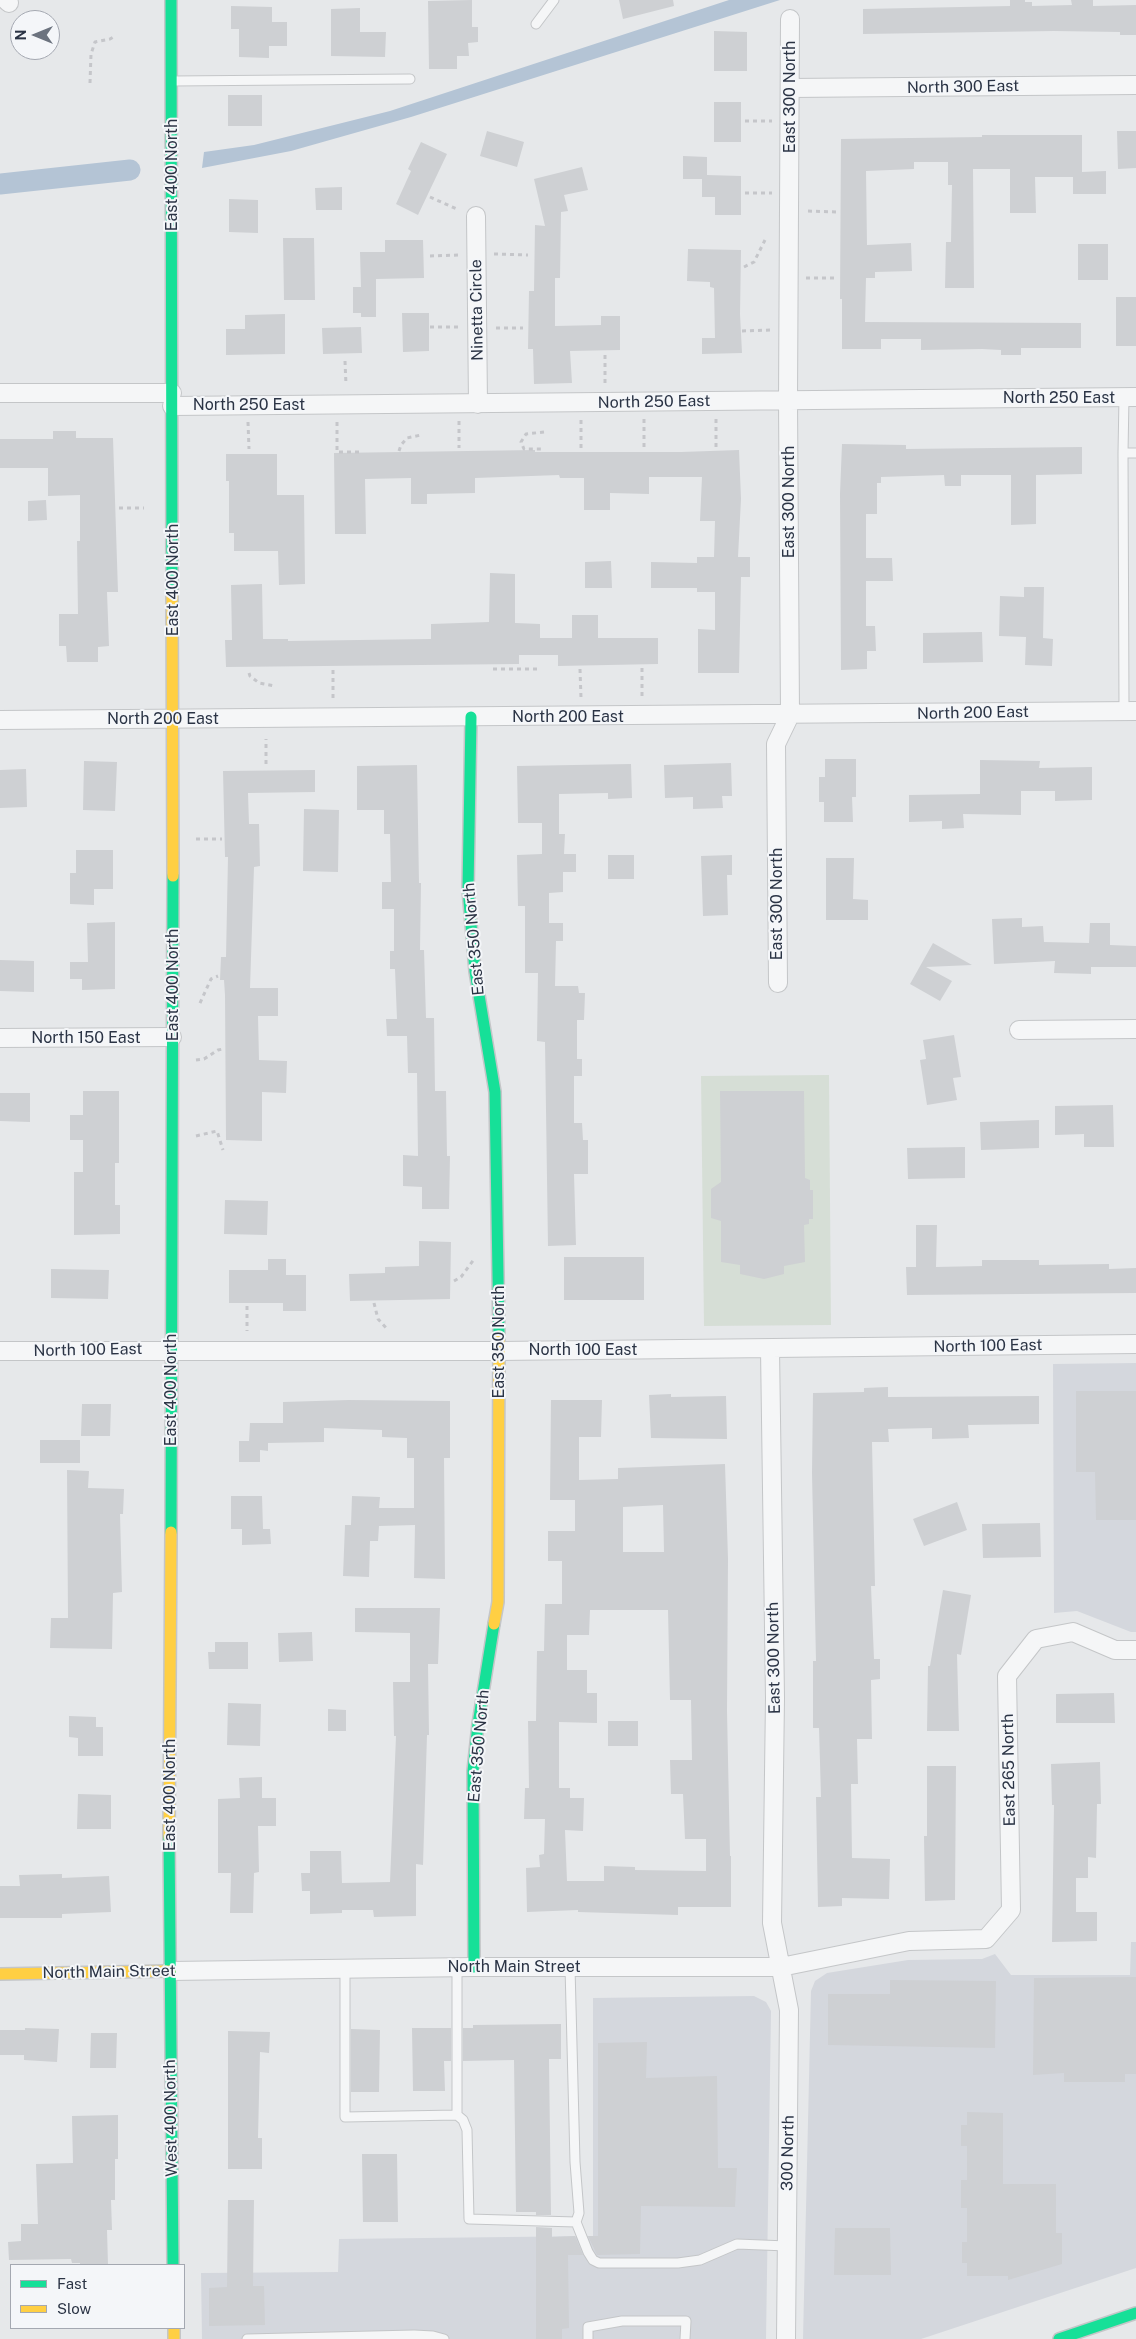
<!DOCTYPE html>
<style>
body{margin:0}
#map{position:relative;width:1136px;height:2339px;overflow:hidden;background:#e6e8ea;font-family:"Public Sans",sans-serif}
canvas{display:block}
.legend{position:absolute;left:10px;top:2264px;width:175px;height:65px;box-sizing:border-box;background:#f4f6f9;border:1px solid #a4a8b1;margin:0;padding:6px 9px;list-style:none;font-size:15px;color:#2b3445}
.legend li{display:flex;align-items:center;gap:10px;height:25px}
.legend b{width:25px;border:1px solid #a4a8b1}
.north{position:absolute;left:10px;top:10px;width:50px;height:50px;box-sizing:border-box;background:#f4f6f9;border:1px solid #a4a8b1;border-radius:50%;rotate:270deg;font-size:14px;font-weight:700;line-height:20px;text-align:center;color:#2b3445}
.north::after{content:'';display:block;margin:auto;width:18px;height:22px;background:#6c737f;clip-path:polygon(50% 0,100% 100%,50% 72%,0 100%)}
</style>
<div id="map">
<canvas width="1136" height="2339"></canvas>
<ul class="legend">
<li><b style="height:6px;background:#16e098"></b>Fast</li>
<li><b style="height:6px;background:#ffcf43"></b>Slow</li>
</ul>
<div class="north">N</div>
</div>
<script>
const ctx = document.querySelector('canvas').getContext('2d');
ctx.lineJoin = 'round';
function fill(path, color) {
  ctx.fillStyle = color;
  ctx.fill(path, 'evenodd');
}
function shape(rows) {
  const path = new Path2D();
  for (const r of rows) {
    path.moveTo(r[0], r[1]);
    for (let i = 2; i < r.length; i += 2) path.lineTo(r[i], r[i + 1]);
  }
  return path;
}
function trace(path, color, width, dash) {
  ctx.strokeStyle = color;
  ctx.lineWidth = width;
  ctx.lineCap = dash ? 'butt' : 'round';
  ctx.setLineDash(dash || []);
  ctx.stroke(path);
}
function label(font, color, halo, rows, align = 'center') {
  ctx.font = font + ' "Public Sans",sans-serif';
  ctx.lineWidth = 4;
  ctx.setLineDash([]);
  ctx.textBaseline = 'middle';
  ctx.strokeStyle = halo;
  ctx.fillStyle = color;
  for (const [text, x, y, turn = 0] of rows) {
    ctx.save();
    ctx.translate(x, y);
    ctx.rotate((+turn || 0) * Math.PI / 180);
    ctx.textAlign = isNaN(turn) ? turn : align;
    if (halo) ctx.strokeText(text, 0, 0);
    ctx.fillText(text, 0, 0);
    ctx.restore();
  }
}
const built = shape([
 [1136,1363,1136,1632,1131,1632,1077,1611,1054,1613,1053,1364],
 [1131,1942,1136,1942,1136,2268,921,2339,803,2339,811,1991,815,1981,827,1973,908,1960,982,1959,995,1954,1011,1975,1130,1975],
 [754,1996,766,2002,771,2011,766,2339,202,2339,201,2273,338,2272,339,2239,593,2236,593,1998]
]);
const green = shape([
 [829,1075,831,1325,704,1326,701,1076]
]);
const water = shape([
 [729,0,780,0,411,117,291,151,202,168,204,152,254,145,390,111]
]);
const canal = shape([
 [0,184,130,170]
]);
const building = shape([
 [472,0,472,27,478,27,478,42,468,43,469,56,457,56,457,69,429,69,428,1],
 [619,0,673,0,674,6,623,19],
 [1010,0,1025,0,1025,2,1032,2,1032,6,1072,5,1071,0,1093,0,1093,6,1136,5,1136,35,1120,35,1120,32,1054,31,863,34,863,9,1010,6],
 [231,6,272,7,272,22,287,22,287,46,269,46,269,58,239,57,239,29,231,29],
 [360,8,360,32,386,32,385,57,331,56,331,9],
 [714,31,747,32,747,71,714,71],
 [228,95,262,95,262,126,228,126],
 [714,102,741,102,741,142,714,142],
 [487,131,524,142,517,167,480,156],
 [1117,131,1136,131,1136,168,1118,169],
 [982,135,1082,135,1082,172,1106,171,1106,194,1073,194,1073,177,1035,177,1036,213,1010,213,1010,169,973,169,974,288,945,288,946,242,951,242,952,185,948,185,948,162,914,162,914,169,866,171,867,245,911,243,912,271,875,272,875,278,866,278,865,322,1081,323,1081,348,1021,348,1021,355,1001,355,1001,350,982,349,921,350,921,339,881,339,881,349,842,349,842,299,840,299,841,139,982,137],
 [421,142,447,154,418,215,396,204,411,171,408,169],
 [683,156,707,157,707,175,741,176,741,215,715,215,715,197,702,197,702,179,683,179],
 [582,167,588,190,564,195,568,211,561,212,560,278,555,278,555,326,601,325,601,316,620,316,620,350,570,351,572,383,534,384,533,349,528,349,529,291,534,291,535,225,545,226,534,179],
 [342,187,342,210,316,210,315,188],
 [229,199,258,200,258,233,229,232],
 [283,238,314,238,315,300,284,300],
 [385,240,423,240,424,278,376,279,376,317,361,317,361,313,353,313,353,287,361,287,360,252,385,252],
 [1078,244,1108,244,1108,280,1078,280],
 [688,249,741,250,740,314,742,353,702,354,702,338,715,338,714,288,710,287,710,282,687,281],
 [1116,297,1136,297,1136,346,1116,346],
 [402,313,429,313,429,351,403,352],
 [285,314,285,354,226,355,226,329,245,329,245,315],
 [361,327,362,353,323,354,322,328],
 [53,431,76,431,76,438,113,438,118,592,107,592,109,646,98,647,98,662,67,662,66,646,59,646,59,614,78,614,77,541,80,541,80,495,48,496,48,468,0,468,0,439,53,439],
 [842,444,906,445,906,449,1082,447,1082,474,1036,475,1036,524,1011,525,1011,475,961,475,961,486,945,486,944,475,881,477,881,483,877,483,877,514,866,514,866,558,892,558,893,581,866,581,866,626,875,626,876,651,867,651,867,669,841,670,840,494],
 [535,450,535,452,681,452,739,450,741,499,738,557,750,557,750,577,741,577,739,673,698,673,698,629,715,630,715,592,697,592,697,588,651,588,651,562,697,563,697,557,714,557,715,521,700,521,702,477,649,477,649,494,610,493,610,510,584,510,584,478,560,478,559,475,475,478,475,493,427,494,427,504,411,504,411,478,365,479,366,534,335,534,334,453],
 [226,454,277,454,277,495,304,495,305,584,279,585,278,551,234,551,234,533,229,533,229,481,226,481],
 [46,500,47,520,28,521,28,501],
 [611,561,612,588,585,588,585,562],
 [490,573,515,574,515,623,540,624,540,638,572,638,572,615,598,615,598,638,658,638,658,664,558,666,558,655,519,655,519,664,226,667,225,640,232,640,231,585,262,584,263,639,288,639,288,641,431,639,431,624,489,622],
 [1024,587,1044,587,1043,638,1053,639,1052,666,1025,665,1026,637,999,636,1000,596,1024,597],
 [982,632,983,662,923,663,923,633],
 [825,759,856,759,856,797,852,797,853,822,824,822,824,802,819,802,819,777,825,777],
 [980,760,1040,761,1039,768,1092,767,1092,800,1055,801,1055,791,1021,791,1021,815,963,814,964,828,942,829,942,821,909,822,909,795,980,794],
 [84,761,117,762,115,811,83,810],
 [731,763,732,796,722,796,723,808,693,809,693,797,665,798,664,765],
 [631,764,632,798,608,799,608,793,559,794,559,834,565,834,564,854,576,854,576,872,563,872,563,892,549,893,549,923,563,923,563,941,556,941,555,986,578,986,579,993,585,993,584,1020,577,1020,577,1059,582,1059,582,1076,574,1076,574,1123,582,1123,583,1140,588,1140,588,1174,574,1174,576,1245,548,1246,545,1042,537,1041,538,973,525,973,525,906,518,906,517,855,542,854,542,823,518,823,517,766],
 [417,765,419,883,421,883,420,950,424,950,426,1018,434,1018,435,1091,446,1091,447,1156,450,1156,449,1209,422,1209,422,1187,403,1186,403,1155,418,1156,417,1073,408,1073,407,1036,387,1036,386,1019,397,1019,395,969,390,969,390,951,394,951,394,909,382,909,382,882,391,882,390,834,384,834,384,810,357,810,357,766],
 [26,769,27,807,0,808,0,770],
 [315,770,315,792,248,793,249,824,259,824,260,866,254,867,250,988,278,988,278,1016,258,1016,259,1060,287,1061,286,1093,262,1092,262,1141,226,1140,225,995,224,980,220,980,221,957,226,957,228,857,225,857,223,771],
 [304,809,339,810,338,872,303,871],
 [76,850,113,850,113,889,94,889,94,905,70,904,70,873,76,873],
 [608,855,634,855,634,879,608,879],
 [732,855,732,875,727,875,728,915,703,916,701,856],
 [826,858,854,858,853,899,868,900,868,920,826,920],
 [1022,918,1022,927,1043,926,1044,942,1089,943,1090,923,1110,923,1110,945,1136,946,1136,967,1091,967,1091,974,1054,973,1055,961,994,964,992,919],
 [115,922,115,989,82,990,82,979,70,979,70,962,88,962,87,923],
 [933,943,972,965,926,967,952,981,940,1001,910,984],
 [0,960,34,961,34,992,0,991],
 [954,1035,961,1077,953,1078,957,1100,927,1105,920,1060,926,1059,923,1040],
 [83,1091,119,1091,119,1163,115,1163,115,1205,120,1205,120,1234,74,1235,74,1172,83,1172,83,1140,70,1140,70,1115,83,1115],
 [720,1091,804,1091,805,1178,810,1180,810,1190,813,1190,813,1219,809,1219,809,1224,804,1225,805,1262,784,1266,784,1274,764,1279,740,1274,740,1265,721,1262,721,1221,711,1218,711,1189,721,1182],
 [0,1093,30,1093,30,1122,0,1121],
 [1113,1105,1114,1147,1084,1147,1084,1134,1055,1135,1055,1106],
 [1039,1120,1039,1148,981,1150,980,1122],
 [965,1147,965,1178,908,1179,907,1148],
 [225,1200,268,1201,267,1235,224,1234],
 [916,1225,937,1225,936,1267,982,1266,982,1260,1039,1260,1039,1265,1109,1264,1109,1269,1136,1268,1136,1293,907,1295,906,1267,916,1267],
 [419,1241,451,1242,450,1299,350,1301,349,1274,385,1273,385,1267,419,1266],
 [564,1257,644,1257,644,1300,564,1300],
 [268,1259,286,1259,286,1275,306,1275,306,1311,283,1311,283,1303,229,1303,229,1270,268,1270],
 [51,1269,109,1270,108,1299,51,1298],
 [888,1387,888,1397,1039,1396,1039,1424,968,1425,969,1438,932,1439,932,1428,888,1429,889,1442,872,1442,875,1586,871,1586,874,1659,880,1659,880,1679,871,1680,872,1739,857,1739,858,1784,851,1784,852,1858,890,1859,889,1899,842,1898,842,1906,818,1907,816,1797,821,1797,819,1728,813,1728,813,1661,816,1661,812,1473,813,1393,864,1392,864,1388],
 [1076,1391,1136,1391,1136,1520,1096,1520,1095,1472,1076,1472],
 [671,1394,671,1397,726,1396,727,1439,651,1438,649,1395],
 [349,1400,450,1401,450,1458,444,1458,445,1579,414,1578,415,1525,379,1526,378,1541,370,1541,369,1577,343,1576,345,1525,351,1525,352,1496,380,1497,379,1508,414,1508,414,1458,407,1458,407,1438,382,1437,382,1430,324,1428,324,1442,268,1443,268,1451,260,1450,260,1462,239,1462,239,1441,249,1441,250,1423,283,1423,283,1402],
 [551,1400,602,1400,601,1437,579,1437,579,1480,618,1479,618,1468,725,1464,728,1559,727,1711,730,1856,731,1856,731,1907,678,1907,678,1915,578,1912,578,1910,527,1912,526,1868,540,1867,539,1855,544,1854,545,1819,524,1819,525,1788,529,1788,528,1721,536,1721,537,1651,544,1651,545,1604,562,1604,562,1561,548,1561,548,1531,575,1531,575,1500,550,1500],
 [663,1505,664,1552,623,1552,623,1507],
 [590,1610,668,1610,670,1700,691,1700,692,1760,670,1760,671,1794,683,1794,685,1839,706,1839,706,1871,635,1870,635,1867,604,1866,604,1881,567,1881,565,1830,583,1831,584,1798,570,1798,570,1788,559,1788,559,1722,597,1723,597,1693,587,1693,587,1670,567,1670,567,1635,589,1635],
 [82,1404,111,1404,110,1436,81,1436],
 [40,1440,80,1440,80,1463,40,1463],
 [67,1470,89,1471,88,1488,124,1489,123,1514,120,1514,122,1592,113,1593,112,1649,50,1648,51,1618,68,1618],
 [231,1496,262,1496,263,1529,270,1529,271,1544,242,1545,242,1529,231,1529],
 [957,1502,967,1530,924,1546,913,1519],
 [1040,1523,1041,1557,983,1558,982,1524],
 [943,1590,971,1595,961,1655,957,1654,959,1731,927,1731,928,1666,930,1666],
 [355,1608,440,1608,438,1664,428,1664,429,1735,427,1735,423,1865,416,1864,416,1916,374,1917,373,1910,342,1910,342,1913,310,1914,310,1891,302,1891,301,1873,310,1873,310,1851,341,1851,342,1883,390,1882,396,1736,394,1736,393,1682,410,1682,410,1633,355,1632],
 [312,1632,313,1661,279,1662,278,1633],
 [215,1642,248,1642,248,1669,209,1669,208,1652,215,1652],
 [1114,1693,1115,1723,1056,1723,1056,1694],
 [228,1703,261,1704,260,1746,227,1745],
 [328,1709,346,1710,346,1731,328,1731],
 [69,1716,96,1717,96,1727,103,1727,103,1756,78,1756,78,1738,69,1737],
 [608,1721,638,1721,638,1746,608,1746],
 [1100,1762,1101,1804,1097,1804,1096,1858,1088,1857,1088,1878,1076,1878,1076,1912,1097,1912,1097,1941,1052,1942,1054,1805,1052,1805,1051,1764],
 [927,1766,956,1766,955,1900,925,1901,924,1836,927,1836],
 [262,1777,262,1798,276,1798,276,1826,258,1826,259,1872,254,1873,253,1913,230,1913,231,1873,218,1873,218,1799,240,1798,239,1778],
 [78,1794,111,1795,111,1829,77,1829],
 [62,1874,62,1878,109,1876,111,1912,62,1914,62,1918,0,1918,0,1886,20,1886,19,1875],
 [1136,1977,1136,2074,1125,2074,1125,2082,1064,2082,1064,2073,1033,2075,1034,1978],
 [890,1980,996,1981,995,2048,828,2045,828,1994,890,1994],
 [561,2024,561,2059,549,2059,551,2215,536,2215,536,2212,516,2212,514,2060,463,2061,463,2028,473,2028,473,2025],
 [25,2028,59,2029,57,2062,24,2060,24,2055,0,2055,0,2030,25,2030],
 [412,2028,451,2028,451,2061,444,2061,445,2091,413,2091],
 [351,2029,380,2030,379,2092,351,2092],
 [228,2031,270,2032,269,2053,260,2052,258,2138,262,2138,262,2169,228,2169],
 [91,2033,117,2033,116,2068,90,2068],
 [647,2042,646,2078,717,2076,718,2168,737,2168,735,2207,641,2206,640,2254,597,2255,588,2236,598,2236,598,2043],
 [967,2112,1003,2113,1003,2184,1056,2184,1056,2233,1062,2233,1062,2264,1008,2280,1008,2276,967,2276,967,2263,962,2263,962,2242,967,2242,967,2208,961,2208,961,2180,967,2180,967,2146,961,2146,961,2125,967,2125],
 [118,2115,118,2159,115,2159,115,2200,111,2200,112,2230,107,2230,108,2265,80,2265,80,2263,72,2263,71,2259,9,2260,8,2242,21,2241,21,2224,38,2224,36,2164,73,2163,72,2116],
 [362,2154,397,2154,398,2222,363,2222],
 [228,2200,254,2200,253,2286,264,2286,265,2325,209,2326,209,2288,227,2287],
 [536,2227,552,2228,552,2237,575,2236,583,2255,568,2255,569,2328,562,2329,562,2339,536,2339],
 [835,2228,890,2228,891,2275,834,2275]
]);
const path = shape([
 [90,83,91,54,95,42,110,39,115,36],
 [745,121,772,121],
 [745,193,772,193],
 [430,197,459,210],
 [808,211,837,212],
 [494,254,528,255],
 [430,256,458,255],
 [744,267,754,262,765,240],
 [806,278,837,278],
 [430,327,460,327],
 [496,328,523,328],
 [742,331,771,330],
 [605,355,605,385],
 [345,361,346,385],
 [644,419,644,449],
 [716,419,716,448],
 [581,420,581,449],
 [459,421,459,448],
 [248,422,249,449],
 [337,422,337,452,361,452],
 [544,432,526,434,521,442,524,449,544,449],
 [399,451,401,445,407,438,421,435],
 [119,508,144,508],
 [642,668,642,698],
 [493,669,538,669],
 [580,669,581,698],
 [333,670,333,699],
 [249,673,250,676,259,683,275,686],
 [266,764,266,739],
 [196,839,222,839],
 [200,1003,211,979,218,976],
 [196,1060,204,1059,218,1050,223,1049],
 [196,1136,217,1131,223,1150],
 [454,1281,461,1277,475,1258],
 [374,1303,378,1319,388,1330],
 [247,1306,247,1331]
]);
const lane = shape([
 [536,24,554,0],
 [173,81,410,79],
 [1123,453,1124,397],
 [1124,711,1123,453,1136,453],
 [345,1969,345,2117,457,2115,457,1967],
 [457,2115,463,2120,467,2130,469,2219,576,2222,579,2213,575,2162,570,1967],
 [576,2222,588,2252,593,2260,599,2263,678,2263,700,2260,737,2244,787,2246],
 [247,2339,414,2335],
 [414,2339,414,2335,433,2336,444,2339],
 [588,2339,588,2327,622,2321,686,2321,685,2339]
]);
const street = shape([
 [6,0,9,3],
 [790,88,1136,85],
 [476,216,478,404],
 [0,393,172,393],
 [172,406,1136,397],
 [0,720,1136,711],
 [778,983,776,744,790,715,788,400,790,19],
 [1019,1030,1136,1029],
 [0,1038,172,1037],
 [770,1349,775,1698,772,1923,789,2010,786,2339],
 [0,1351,499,1351,1136,1344],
 [170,1971,474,1967,781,1967,909,1941,986,1939,1011,1910,1007,1676,1036,1639,1073,1632,1115,1650,1136,1650]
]);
const fast = shape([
 [171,0,172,593],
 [471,717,468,889,475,971,495,1092,499,1336],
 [171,1532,173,876],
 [169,1837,173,2265],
 [474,1967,473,1771,478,1724,494,1624],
 [1059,2339,1136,2313]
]);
const slow = shape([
 [172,593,173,876],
 [494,1624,498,1602,499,1336],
 [169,1837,171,1532],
 [0,1974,170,1971],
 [174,2328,174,2339]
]);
const streetNames = [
 ["North 300 East",963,87,-1],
 ["East 300 North",790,97,-90],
 ["East 400 North",172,175,-90],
 ["Ninetta Circle",477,310,-91],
 ["North 250 East",1059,398],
 ["North 250 East",654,402,-1],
 ["North 250 East",249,405],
 ["East 300 North",789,502,-90],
 ["East 400 North",173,580,-90],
 ["North 200 East",973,713,-1],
 ["North 200 East",568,717],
 ["North 200 East",163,719],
 ["East 300 North",777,904,-90],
 ["East 350 North",474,939,-95],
 ["East 400 North",173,985,-90],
 ["North 150 East",86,1038],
 ["East 350 North",499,1342,-90],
 ["North 100 East",988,1346,-1],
 ["North 100 East",88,1350,-1],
 ["North 100 East",583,1350],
 ["East 400 North",171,1390,-90],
 ["East 300 North",774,1658,-91],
 ["East 350 North",479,1746,-85],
 ["East 265 North",1009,1770,-91],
 ["East 400 North",170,1795,-90],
 ["North Main Street",514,1967],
 ["North Main Street",109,1972,-1],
 ["West 400 North",171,2118,-91],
 ["300 North",788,2153,-89]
];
fill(built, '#d4d7dd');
fill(green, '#d6ded6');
fill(water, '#b4c4d5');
trace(canal, '#b4c4d5', 21);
fill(building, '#ced0d3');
trace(lane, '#c4c6c8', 11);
trace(street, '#c4c6c8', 20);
trace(fast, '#c4c6c8', 14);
trace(slow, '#c4c6c8', 14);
trace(path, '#c5c6ca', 3, [4, 4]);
trace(lane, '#f5f6f7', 9);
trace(street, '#f5f6f7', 18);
trace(fast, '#16e098', 11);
trace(slow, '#ffcf43', 11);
label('16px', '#2b3445', '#f4f6f9', streetNames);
</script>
